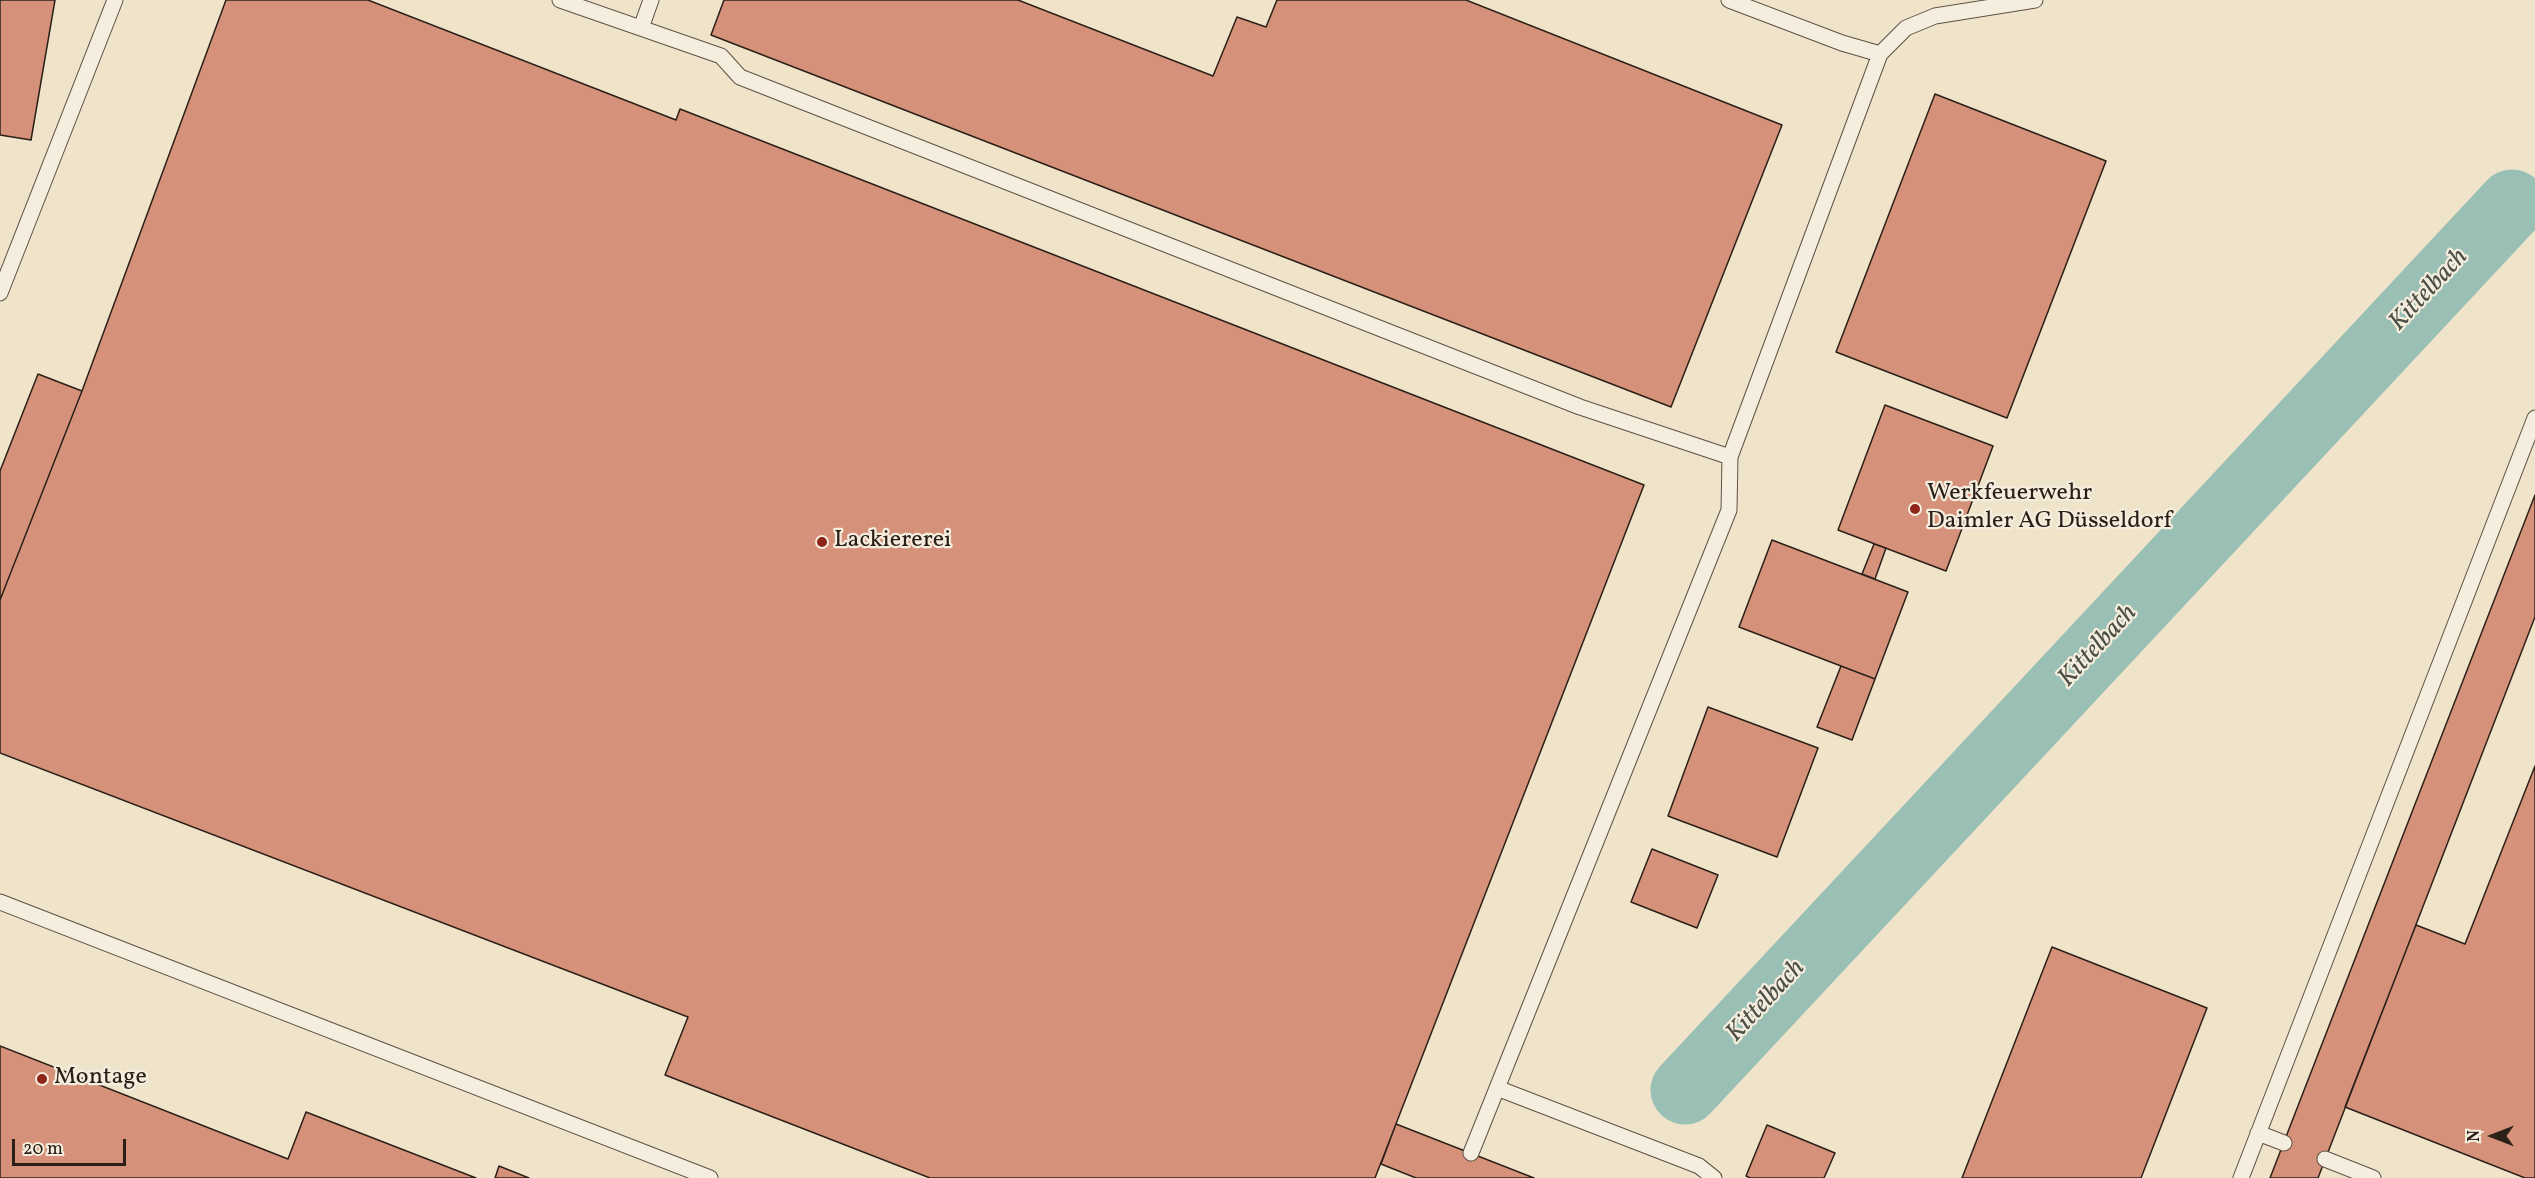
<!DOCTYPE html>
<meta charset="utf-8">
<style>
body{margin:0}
#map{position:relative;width:2535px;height:1178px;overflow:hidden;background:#efe4ca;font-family:Vollkorn,serif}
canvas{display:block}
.north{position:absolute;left:2463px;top:1106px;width:60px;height:60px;-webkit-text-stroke:4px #f5eddd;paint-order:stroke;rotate:270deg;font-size:16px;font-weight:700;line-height:24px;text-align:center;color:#2b2018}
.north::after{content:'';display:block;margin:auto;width:21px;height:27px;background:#2b2018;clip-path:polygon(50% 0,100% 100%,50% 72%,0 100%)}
.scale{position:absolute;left:12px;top:1139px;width:114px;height:27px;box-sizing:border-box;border:3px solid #2b2018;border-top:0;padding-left:8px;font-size:18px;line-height:21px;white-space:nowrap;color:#2b2018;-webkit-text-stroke:4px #f5eddd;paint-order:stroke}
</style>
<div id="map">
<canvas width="2535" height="1178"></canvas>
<div class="north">N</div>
<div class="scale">20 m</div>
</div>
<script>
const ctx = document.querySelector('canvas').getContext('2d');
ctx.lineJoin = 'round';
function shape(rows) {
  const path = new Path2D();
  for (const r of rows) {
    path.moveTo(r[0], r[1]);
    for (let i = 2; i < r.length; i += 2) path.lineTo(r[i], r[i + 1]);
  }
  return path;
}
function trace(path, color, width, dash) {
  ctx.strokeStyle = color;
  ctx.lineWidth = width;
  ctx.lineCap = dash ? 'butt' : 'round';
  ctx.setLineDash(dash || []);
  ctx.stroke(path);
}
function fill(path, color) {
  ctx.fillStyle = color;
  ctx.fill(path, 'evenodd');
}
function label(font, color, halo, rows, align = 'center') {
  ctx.font = font + ' Vollkorn,serif';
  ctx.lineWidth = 4.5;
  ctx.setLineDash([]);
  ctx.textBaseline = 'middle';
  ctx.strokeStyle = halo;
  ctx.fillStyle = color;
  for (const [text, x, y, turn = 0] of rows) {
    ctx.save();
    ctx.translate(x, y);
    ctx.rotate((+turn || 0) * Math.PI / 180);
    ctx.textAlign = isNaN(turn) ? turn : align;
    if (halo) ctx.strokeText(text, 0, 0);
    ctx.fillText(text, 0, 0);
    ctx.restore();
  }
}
const river = shape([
 [1685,1090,2512,204]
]);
const building = shape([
 [0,0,55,0,31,140,0,135,0,0],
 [226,0,368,0,676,120,680,109,1644,485,1375,1178,930,1178,665,1075,688,1017,0,753,0,600,82,391,226,0],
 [724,0,1018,0,1213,76,1237,17,1266,27,1277,0,1466,0,1782,125,1671,407,711,35,724,0],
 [1935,94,2106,161,2007,418,1836,352,1935,94],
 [38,374,82,391,0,600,0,471,38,374],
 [1885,405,1993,446,1946,571,1838,530,1885,405],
 [2535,495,2535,617,2318,1178,2270,1178,2535,495],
 [1772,540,1908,592,1875,679,1739,627,1772,540],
 [1874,544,1886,548,1875,579,1862,574,1874,544],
 [1841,666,1875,679,1852,740,1817,727,1841,666],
 [1708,707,1818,748,1777,857,1668,816,1708,707],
 [2535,766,2535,1178,2525,1178,2345,1107,2416,925,2465,944,2535,766],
 [1652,849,1718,875,1697,928,1631,902,1652,849],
 [2052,947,2207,1008,2141,1178,1962,1178,2052,947],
 [0,1046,288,1159,306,1112,476,1178,0,1178,0,1046],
 [1396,1124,1534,1178,1416,1178,1381,1164,1396,1124],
 [1767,1125,1835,1153,1824,1178,1750,1178,1746,1176,1767,1125],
 [499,1166,529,1178,495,1178,499,1166]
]);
const service = shape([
 [560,0,721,56,740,77,1580,407,1730,457],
 [1729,0,1842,43,1880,54],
 [641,28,651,0],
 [0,293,115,0],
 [0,902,710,1178],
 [1497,1088,1699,1166,1714,1178],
 [2258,1133,2284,1143],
 [1471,1153,1729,510,1730,457,1880,54,1906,28,1935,16,2035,0],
 [2325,1159,2373,1178],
 [2241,1178,2535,418]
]);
const markers = [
 [1915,509,6,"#8f2418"],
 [822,542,6,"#8f2418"],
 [42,1079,6,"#8f2418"]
];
const poiNames = [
 ["Werkfeuerwehr",1927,495],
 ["Daimler AG Düsseldorf",1927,523],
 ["Lackiererei",834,542],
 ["Montage",54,1079]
];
const waterNames = [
 ["Kittelbach",2430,291,-47],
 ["Kittelbach",2099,647,-47],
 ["Kittelbach",1767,1002,-47]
];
trace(river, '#9abfb4', 69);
fill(building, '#d59179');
trace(building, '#2b2018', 1.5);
trace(service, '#5c5144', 17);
trace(service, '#f5eddd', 15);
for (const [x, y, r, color] of markers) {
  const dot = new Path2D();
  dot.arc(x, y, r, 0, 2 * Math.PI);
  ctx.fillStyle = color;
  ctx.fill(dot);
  trace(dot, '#f5eddd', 2);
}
label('24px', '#2b2018', '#f5eddd', poiNames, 'left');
label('italic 26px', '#4c5047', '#f5eddd', waterNames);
</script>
